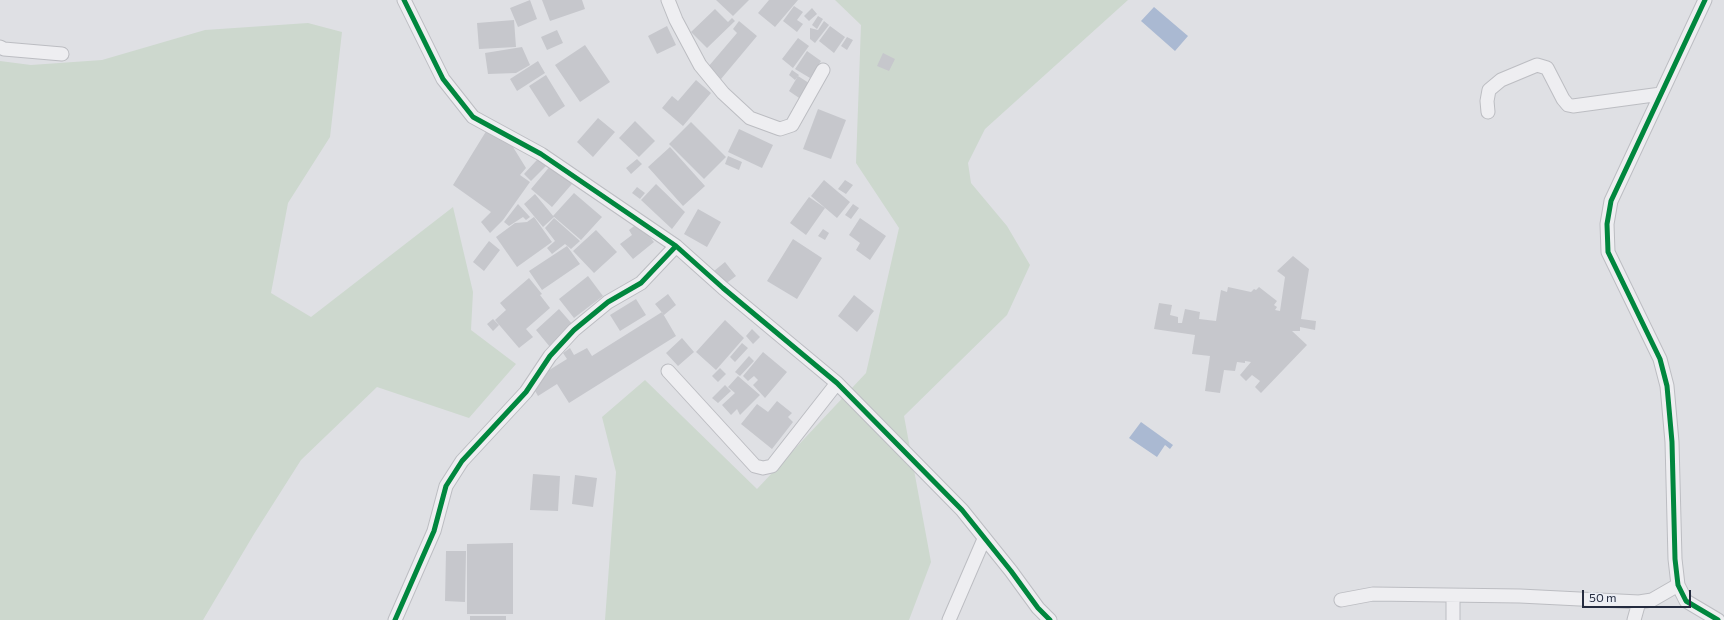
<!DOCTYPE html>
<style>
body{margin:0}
#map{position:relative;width:1724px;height:620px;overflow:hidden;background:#dfe0e4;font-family:Commissioner,sans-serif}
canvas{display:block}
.scale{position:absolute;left:1582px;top:590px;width:109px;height:18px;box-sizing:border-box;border:2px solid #242b3f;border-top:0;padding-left:5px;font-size:12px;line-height:14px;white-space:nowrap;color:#242b3f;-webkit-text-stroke:3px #ebeef5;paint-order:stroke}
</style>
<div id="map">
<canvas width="1724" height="620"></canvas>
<div class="scale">50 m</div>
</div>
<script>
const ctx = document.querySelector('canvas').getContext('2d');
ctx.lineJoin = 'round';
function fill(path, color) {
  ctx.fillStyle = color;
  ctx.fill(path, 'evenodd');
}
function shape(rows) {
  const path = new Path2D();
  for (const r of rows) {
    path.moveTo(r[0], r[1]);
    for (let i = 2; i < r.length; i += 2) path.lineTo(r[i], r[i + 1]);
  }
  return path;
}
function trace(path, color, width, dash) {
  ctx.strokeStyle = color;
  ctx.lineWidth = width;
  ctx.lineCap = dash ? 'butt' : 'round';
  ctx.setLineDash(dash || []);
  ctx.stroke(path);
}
const green = shape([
 [835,0,1128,0,985,129,968,163,971,183,1007,226,1030,265,1007,315,904,416,931,562,909,620,605,620,616,472,602,417,645,380,757,489,866,373,899,228,856,163,861,25],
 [308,23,342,32,330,137,288,203,271,293,311,317,453,207,473,292,471,330,516,364,469,418,377,387,301,460,254,534,203,620,0,620,0,61,31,65,102,60,205,30]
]);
const water = shape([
 [1154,7,1188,36,1175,51,1141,21],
 [1141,422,1173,445,1170,449,1165,445,1157,457,1129,438]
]);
const building = shape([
 [530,0,537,19,518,27,510,8],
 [542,0,582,0,585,9,550,21],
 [716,0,749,0,733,16],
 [769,0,798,0,775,27,758,13],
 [794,6,803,12,797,20,803,24,797,32,783,21],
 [812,8,817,14,809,21,804,16],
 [715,9,728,22,732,18,735,21,707,48,691,32],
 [818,16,823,19,817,29,812,25],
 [514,20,516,47,479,49,477,23],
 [739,21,757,36,721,79,708,67,737,33,733,29],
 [824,21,829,25,815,43,810,39,810,28,818,30],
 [667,26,676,45,657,54,648,36],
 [830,26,845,37,834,53,819,41],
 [557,30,563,43,547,50,541,37],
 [847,37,853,40,847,50,841,46],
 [798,38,809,46,793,68,782,59],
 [585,45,610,82,580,102,555,65],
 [522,47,530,65,516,73,488,74,485,53],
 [807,51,821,61,810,78,795,69],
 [883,53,895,59,889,71,877,66],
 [538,61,545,73,517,91,510,79],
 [792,70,799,75,795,80,789,75],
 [546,75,565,106,549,117,529,86],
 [798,76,812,85,802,100,789,91],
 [696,80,711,93,683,126,662,108,672,96,678,101],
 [818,109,846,120,831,159,803,149],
 [598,118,615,132,593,157,577,142],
 [493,120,516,134,513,147,526,168,520,175,530,182,503,220,490,233,481,222,491,212,453,185],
 [635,121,655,141,639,157,619,138],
 [691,122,726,157,704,179,669,144],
 [739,129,773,145,762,168,728,152],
 [670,147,705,186,683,206,648,167],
 [547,149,555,157,531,181,524,174],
 [728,156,742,162,739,170,725,164],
 [556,159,578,177,552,207,531,189],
 [637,159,642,164,631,174,626,168],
 [824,180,850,202,837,218,811,196],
 [845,180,853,185,846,194,838,189],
 [656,184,685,212,672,229,641,200],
 [637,187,645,193,640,199,632,193],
 [574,193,602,217,581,240,553,216],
 [535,194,554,217,543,227,524,204],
 [809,197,825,208,806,235,790,223],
 [518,204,530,217,526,220,523,217,509,226,504,222],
 [853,204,859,208,851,219,845,215],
 [698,209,721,222,707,247,684,234],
 [534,217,552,242,517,267,496,237,515,223,527,222],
 [554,218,580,241,571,249,565,244,552,254,547,248,555,241,545,228],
 [860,218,886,236,870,260,856,250,860,243,849,235],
 [638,223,654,242,633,259,620,244,632,235,629,230],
 [823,229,829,233,825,240,818,236],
 [596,230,617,252,594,273,573,251],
 [793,239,822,258,797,299,767,281],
 [489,241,500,250,484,271,473,262],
 [567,246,580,264,542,290,529,271],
 [1293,256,1309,269,1301,319,1316,321,1315,330,1300,327,1300,331,1292,331,1307,345,1261,393,1255,387,1260,381,1252,375,1246,381,1240,375,1251,362,1245,361,1245,363,1237,362,1235,371,1224,370,1220,393,1205,391,1210,356,1192,354,1195,335,1154,329,1159,303,1172,305,1170,315,1178,317,1178,323,1182,323,1185,309,1200,312,1199,319,1216,321,1221,290,1227,292,1228,287,1251,292,1254,289,1256,290,1259,287,1277,301,1274,305,1277,307,1275,310,1280,311,1285,277,1277,271],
 [725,262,736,276,724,285,714,271],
 [588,276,603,296,574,318,559,299],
 [529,278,542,294,540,295,550,308,526,329,533,337,519,348,495,320,506,310,500,303],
 [668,294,676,305,664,315,655,304],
 [854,295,874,311,857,332,838,316],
 [636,299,646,315,620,331,610,315],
 [559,309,573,325,550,347,536,330],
 [662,312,676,336,569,403,557,384,538,396,530,382,567,359,563,353,570,348,574,355,587,348,592,356],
 [493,319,499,325,493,331,487,324],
 [725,320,744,338,716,370,696,352],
 [752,329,760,337,753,344,746,336],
 [682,338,694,352,678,366,666,353],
 [742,343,748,348,735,362,730,357],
 [763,352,787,372,765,398,753,385,758,380,754,376,748,381,743,376],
 [749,356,754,361,740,376,735,372],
 [720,368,726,374,718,382,712,376],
 [738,376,760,395,740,415,737,409,731,415,722,405,735,393,728,387],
 [725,385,731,391,718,403,712,398],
 [777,401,792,413,788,417,793,422,772,449,741,424,757,404,768,412],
 [533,474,560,476,558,511,530,510],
 [575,475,597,478,593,507,572,504],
 [513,543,513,614,467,614,467,544],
 [446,551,466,551,465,602,445,601],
 [470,616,506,616,506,620,470,620]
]);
const minor = shape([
 [404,0,443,79,473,117,541,154,676,246,723,288,837,383,962,510,1011,571,1038,608,1050,620],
 [668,0,676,20,700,65,723,93,750,118,780,129,792,125,823,70],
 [1705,0,1611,201,1607,224,1608,252,1660,359,1667,386,1672,442,1675,559,1678,585,1686,601,1718,620],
 [0,47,4,49,62,54],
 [1488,112,1487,101,1489,90,1501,80,1537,65,1547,68,1563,99,1568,105,1573,106,1661,94],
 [668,371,755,466,763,468,772,466,837,383],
 [1453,596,1453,620],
 [1341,600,1373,594,1520,596,1639,602,1652,600,1678,585],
 [395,620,434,531,446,486,462,461,526,392,550,356,574,330,608,302,641,283,676,246],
 [949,620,984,539],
 [1634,620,1639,602]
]);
const cycleway = shape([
 [404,0,443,79,473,117,541,154,676,246,723,288,837,383,962,510,1011,571,1038,608,1050,620],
 [1705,0,1611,201,1607,224,1608,252,1660,359,1667,386,1672,442,1675,559,1678,585,1686,601,1718,620],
 [395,620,434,531,446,486,462,461,526,392,550,356,574,330,608,302,641,283,676,246]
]);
fill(green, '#cdd8ce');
fill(water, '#aab9d2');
fill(building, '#c6c7cc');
trace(minor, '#bcbdc2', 15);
trace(minor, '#eeeef1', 13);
trace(cycleway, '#00873e', 5);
</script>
